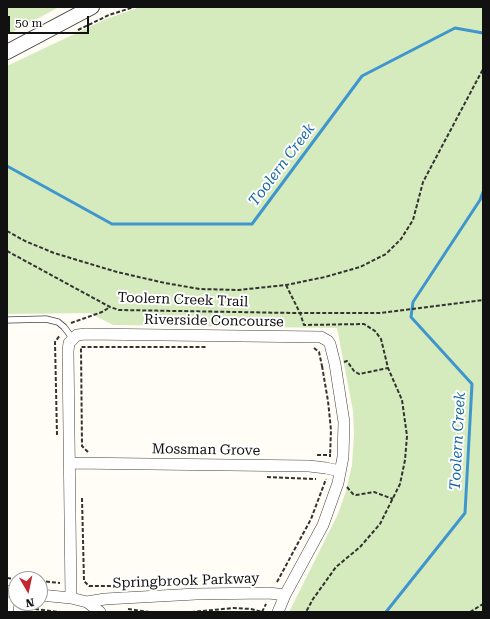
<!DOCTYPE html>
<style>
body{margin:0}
#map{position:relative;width:490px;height:619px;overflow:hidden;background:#fffdf5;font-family:"Roboto Serif",serif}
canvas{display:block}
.frame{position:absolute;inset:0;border:8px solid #111;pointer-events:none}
.north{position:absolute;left:8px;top:571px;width:40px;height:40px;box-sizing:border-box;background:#fff;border:1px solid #a0a0a0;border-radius:50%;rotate:171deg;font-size:11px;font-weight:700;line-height:16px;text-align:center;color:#111}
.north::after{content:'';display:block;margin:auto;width:14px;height:18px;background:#c4262e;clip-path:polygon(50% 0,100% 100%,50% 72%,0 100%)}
.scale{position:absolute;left:8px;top:16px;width:81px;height:18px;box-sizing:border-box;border:2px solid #111;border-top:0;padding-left:5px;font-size:12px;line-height:14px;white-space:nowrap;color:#111;-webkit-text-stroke:3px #fff;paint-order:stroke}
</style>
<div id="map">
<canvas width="490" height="619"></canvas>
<div class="frame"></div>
<div class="north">N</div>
<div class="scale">50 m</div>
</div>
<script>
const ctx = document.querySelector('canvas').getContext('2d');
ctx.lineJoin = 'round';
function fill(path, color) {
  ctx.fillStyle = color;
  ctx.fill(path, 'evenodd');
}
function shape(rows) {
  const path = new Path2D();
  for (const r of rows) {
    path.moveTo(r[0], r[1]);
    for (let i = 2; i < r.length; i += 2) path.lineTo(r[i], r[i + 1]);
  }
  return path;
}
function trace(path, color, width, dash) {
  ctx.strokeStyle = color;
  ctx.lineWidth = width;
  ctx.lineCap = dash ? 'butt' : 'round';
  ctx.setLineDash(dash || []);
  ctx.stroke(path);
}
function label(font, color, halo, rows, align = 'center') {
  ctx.font = font + ' "Roboto Serif",serif';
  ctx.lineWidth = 4;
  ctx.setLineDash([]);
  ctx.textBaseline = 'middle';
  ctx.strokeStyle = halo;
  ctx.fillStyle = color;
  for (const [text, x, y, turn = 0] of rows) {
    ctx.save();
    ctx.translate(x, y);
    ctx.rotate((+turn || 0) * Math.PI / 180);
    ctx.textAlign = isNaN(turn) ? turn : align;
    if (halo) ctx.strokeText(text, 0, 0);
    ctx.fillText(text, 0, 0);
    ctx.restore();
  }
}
const green = shape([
 [7,7,59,7,7,35],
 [140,7,483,7,483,612,289,612,338,514,346,491,352,465,354,434,353,411,337,328,113,325,90,313,7,314,7,66,106,19]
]);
const stream = shape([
 [7,166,112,224,252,224,362,76,455,28,483,33],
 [386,612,465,513,472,384,411,317,413,302,480,200,483,192]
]);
const path = shape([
 [78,30,109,15,134,7],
 [7,231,25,241,54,253,117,272,165,283,200,289,238,290,286,285,325,277,360,267,386,254,401,239,413,220,423,182,483,69],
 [7,251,110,307,119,310,294,313,381,313,483,300],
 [286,285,300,313,304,325,364,324,375,331,381,339,388,368,402,400,407,436,405,460,400,484,380,524,360,547,336,567,313,599,306,612],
 [71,323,102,312,110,307],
 [314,348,319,352,322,366],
 [344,362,347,361,354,371,359,374,388,368],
 [322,366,328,401,331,430,330,457],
 [57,435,55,342,60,335],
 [88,452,82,446,81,347,206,347],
 [317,455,331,455],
 [267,477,316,479],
 [347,487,353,494,356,495,374,492,393,499],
 [82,498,84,581,89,586,119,586],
 [7,578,17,579],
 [40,581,60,583],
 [219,582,233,582],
 [277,582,311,519,326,479],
 [30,606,34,609,60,612],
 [128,609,149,612],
 [191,612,234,608,251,609,263,612],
 [262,612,266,604],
 [470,612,483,604]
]);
const service = shape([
 [7,320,46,319,58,322,64,327,73,339]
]);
const minor = shape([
 [70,463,309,466,326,468,340,471],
 [7,591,16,592],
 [40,595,71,598,87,602,100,612],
 [71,598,68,351,69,343,77,335,86,334,321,337,328,341,330,344,335,364,344,422,343,457,338,483,323,525,285,595,278,612],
 [87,602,105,599,196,594,269,593,285,595],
 [19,612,20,603]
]);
const tertiary = shape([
 [7,52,92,7]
]);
const streetNames = [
 ["Toolern Creek Trail",183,300,2],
 ["Riverside Concourse",214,321,1],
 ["Mossman Grove",206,450,1],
 ["Springbrook Parkway",186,581,-2]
];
const waterNames = [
 ["Toolern Creek",282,165,-53],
 ["Toolern Creek",458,441,-87]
];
fill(green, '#d5ebbd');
trace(stream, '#3f96cf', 3);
trace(service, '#444', 7);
trace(minor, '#444', 12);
trace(tertiary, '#444', 16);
trace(path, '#333', 2, [4, 2]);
trace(service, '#fff', 5.5);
trace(minor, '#fff', 11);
trace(tertiary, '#fff', 14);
label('14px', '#111', '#fff', streetNames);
label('italic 15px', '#1768a6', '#fff', waterNames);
</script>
